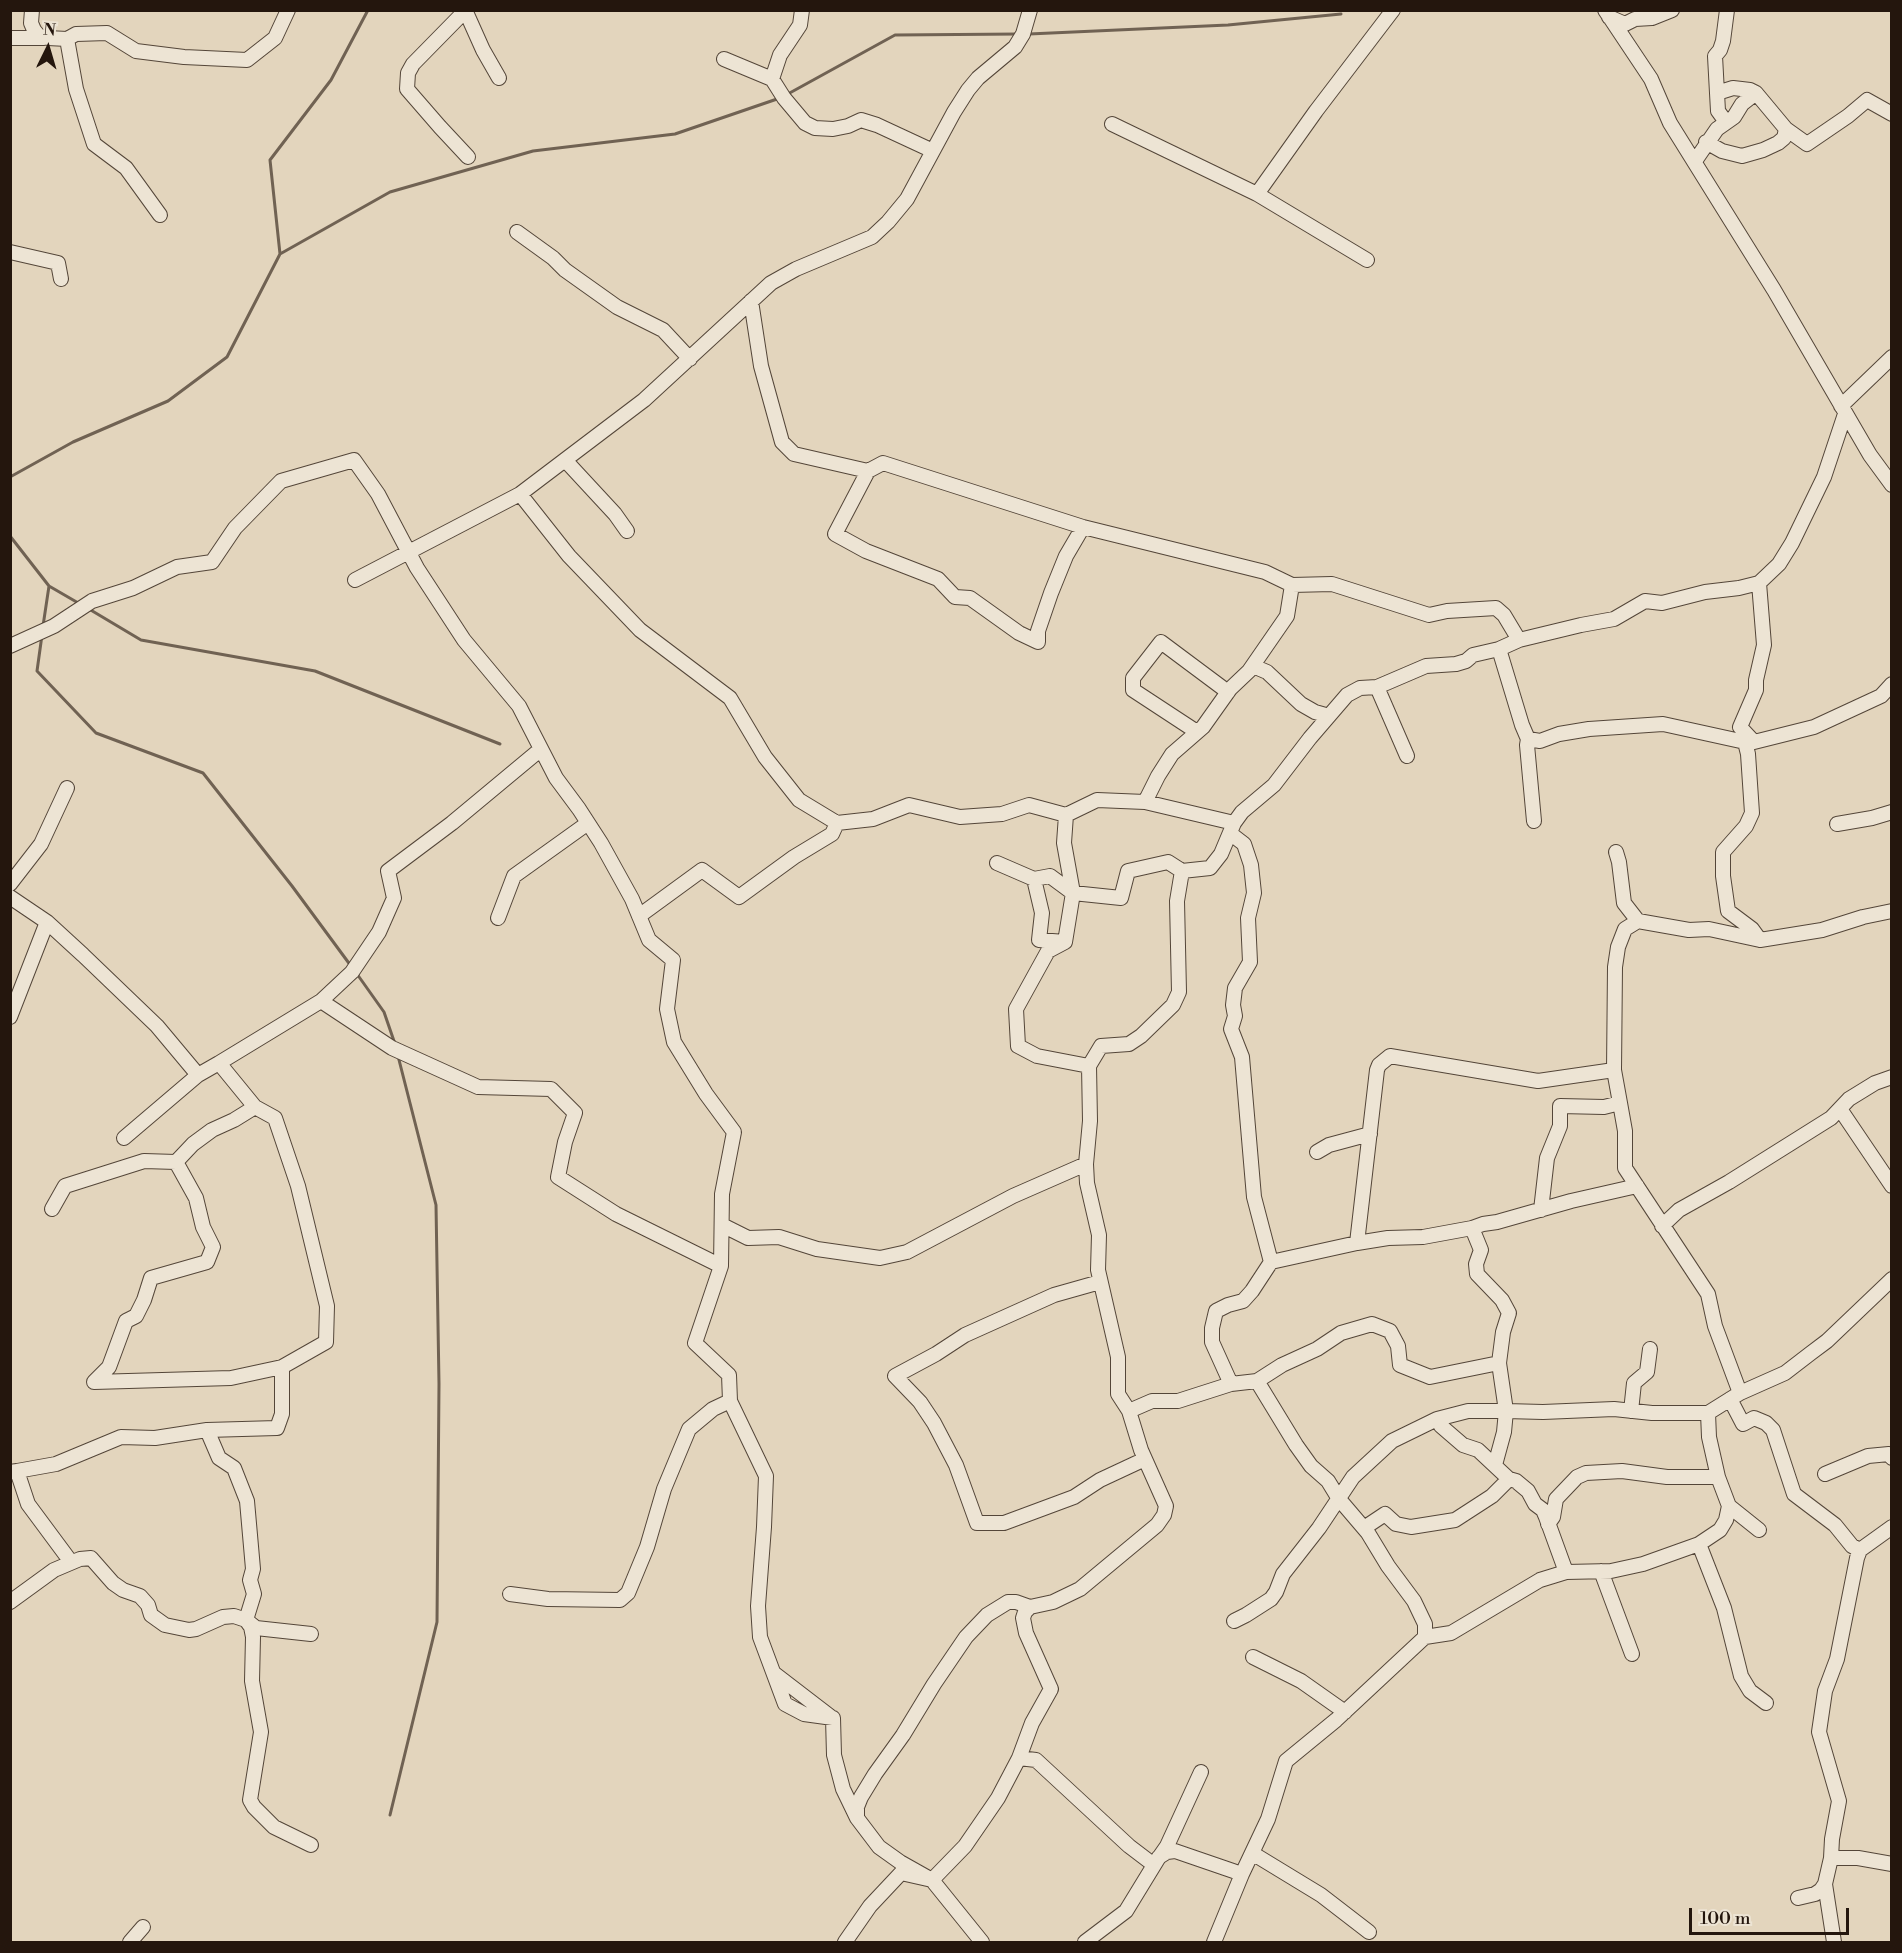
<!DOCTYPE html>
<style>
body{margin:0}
#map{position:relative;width:1902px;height:1953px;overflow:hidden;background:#e3d5bd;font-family:"Libre Bodoni",serif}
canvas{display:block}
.frame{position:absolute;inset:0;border:12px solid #24160d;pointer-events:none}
.north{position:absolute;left:18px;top:18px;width:60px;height:60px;-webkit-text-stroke:4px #ede4d4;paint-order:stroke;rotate:5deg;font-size:16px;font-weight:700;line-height:24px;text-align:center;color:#24160d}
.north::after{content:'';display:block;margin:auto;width:21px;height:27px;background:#24160d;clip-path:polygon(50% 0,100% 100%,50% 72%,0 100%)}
.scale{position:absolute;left:1689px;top:1908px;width:160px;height:27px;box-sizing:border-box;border:3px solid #24160d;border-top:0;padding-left:8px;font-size:18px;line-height:21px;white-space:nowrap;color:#24160d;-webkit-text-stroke:4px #ede4d4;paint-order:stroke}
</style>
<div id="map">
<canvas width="1902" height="1953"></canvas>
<div class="frame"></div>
<div class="north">N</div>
<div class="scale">100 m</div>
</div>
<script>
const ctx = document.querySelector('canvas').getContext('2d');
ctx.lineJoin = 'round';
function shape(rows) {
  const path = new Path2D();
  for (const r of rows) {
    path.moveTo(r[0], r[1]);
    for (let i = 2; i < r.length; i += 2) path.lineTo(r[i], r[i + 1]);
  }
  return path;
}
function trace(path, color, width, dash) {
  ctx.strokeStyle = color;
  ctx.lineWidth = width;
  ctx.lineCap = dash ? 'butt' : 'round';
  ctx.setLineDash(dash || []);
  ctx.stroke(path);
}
const stream = shape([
 [1029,34,1228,25,1341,14],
 [786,95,895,35,1019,34],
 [280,254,270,160,331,80,368,10],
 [10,477,73,442,168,401,227,357,280,254,390,192,533,151,675,134,780,98],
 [10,536,49,586,80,604],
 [89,609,141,640,315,671,500,744],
 [43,626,49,586],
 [42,635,37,671,96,733,203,773,292,886,351,966],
 [357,974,384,1012,395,1044],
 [390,1815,437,1622,439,1384,436,1205,398,1056]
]);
const minor = shape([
 [32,10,31,23,34,30,39,36,48,38,67,39,76,34,107,33,136,51,184,57,247,60,275,38,288,10],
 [466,10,413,64,408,73,407,89,440,127,468,157],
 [1605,10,1651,79,1670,123,1774,290,1870,455,1892,485],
 [1727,10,1723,41,1720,50,1715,56,1717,93,1733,88,1750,90,1756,93,1786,129,1807,144,1848,116,1867,100,1892,114],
 [466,12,483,50,499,78],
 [1609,17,1625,24,1635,19,1652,18,1672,10],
 [10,38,44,38],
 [67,39,76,89,94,144,126,168,160,215],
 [724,59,772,79,784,98,805,123,815,128,833,129,848,126,861,120,877,125,933,151],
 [772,79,780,55,800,25,802,10],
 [1717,93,1718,111,1726,122],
 [1112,124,1257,194,1367,260],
 [1706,142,1722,151,1742,156,1763,150,1778,143,1784,138,1786,129],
 [1695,161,1717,129,1734,117,1742,104,1756,93],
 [1257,194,1316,111,1393,10],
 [517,232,553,258,565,270,617,307,663,330,690,359],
 [10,252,58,263,61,279],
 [751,301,761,366,782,442,794,454,868,471],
 [1841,406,1892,357],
 [565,460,615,514,627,531],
 [520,494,569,556,640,630,730,698,765,757,799,800,837,823,873,819,909,805,960,817,1002,814,1029,805,1066,815,1097,800,1145,802,1234,823],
 [1083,527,1066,556,1051,593,1038,631,1038,642,1019,633,970,598,955,597,938,579,866,551,835,534,868,471,883,463,1083,527,1265,572,1292,585,1332,584,1429,615,1447,611,1496,608,1504,615,1519,640],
 [355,580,520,494,644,400,771,283,796,269,872,237,888,222,907,199,954,112,968,90,978,78,1015,47,1023,34,1030,10],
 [10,646,54,626,92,601,133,588,177,567,212,562,235,528,281,481,354,460,378,494,417,568,464,640,519,706,556,778,579,809,601,843,632,899,649,940,673,960,667,1009,674,1042,706,1094,734,1132,722,1194,721,1266,695,1343,729,1375,730,1401,766,1476,764,1527,758,1606,760,1637,785,1704,804,1714,833,1718,834,1755,843,1789,857,1818,879,1847,900,1862,932,1880,982,1942],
 [1499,649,1522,725,1528,739,1540,741,1559,734,1589,729,1663,724,1745,742],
 [1253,666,1267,672,1301,704,1315,712,1329,716],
 [1377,687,1407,756],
 [1197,732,1133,690,1133,678,1161,642,1228,692],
 [1528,739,1527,745,1534,821],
 [1754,742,1740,727,1756,690,1756,680,1764,645,1759,583],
 [1145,802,1158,776,1172,754,1203,727,1230,689,1249,671,1287,616,1292,585],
 [1066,815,1064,843,1073,893,1065,942,1048,951,1016,1009,1018,1046,1037,1056,1089,1066],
 [1837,824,1872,818,1892,812],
 [1231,834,1244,844,1251,865,1254,893,1248,918,1250,962,1235,988,1233,1005,1235,1016,1231,1029,1242,1057,1254,1197,1271,1262],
 [1616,852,1619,862,1624,903,1638,921,1689,930,1709,929,1760,940,1822,930,1863,917,1892,911],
 [997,863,1034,879,1050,876,1073,893,1121,898,1128,871,1168,862,1182,871,1210,868,1221,854,1234,823,1242,812,1274,785,1310,738,1347,695,1360,688,1377,687,1426,666,1456,664,1466,661,1473,655,1499,649,1519,640,1581,625,1614,619,1645,601,1662,603,1705,592,1739,588,1759,583,1779,564,1792,543,1824,477,1845,414],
 [1034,879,1042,913,1039,940,1065,942],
 [10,884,41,844,67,788],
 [10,897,47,922,83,955,157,1026,198,1075,219,1063,255,1107,275,1118,298,1186,327,1306,326,1342,282,1367,282,1414,277,1428,207,1430,155,1438,121,1437,56,1464,17,1471],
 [639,916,702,870,739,897,794,857,832,834,837,823],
 [498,918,514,876,588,823],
 [1760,940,1752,929,1728,911,1723,876,1723,852,1746,826,1752,813,1748,754,1745,742,1754,742,1814,727,1881,696,1892,684],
 [321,1001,392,1048,478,1087,551,1089,575,1113,565,1142,558,1177,616,1214,721,1266],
 [10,1017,47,922],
 [219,1063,321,1001,352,972,379,932,394,898,388,871,452,823,541,749],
 [1620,1103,1614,1070,1615,967,1618,947,1625,929,1638,921],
 [1840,1109,1892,1186],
 [124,1138,198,1075],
 [1317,1152,1329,1145,1370,1134],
 [176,1162,193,1144,212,1130,234,1120,255,1107],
 [52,1209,65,1186,144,1161,176,1162,196,1198,203,1227,213,1247,207,1262,151,1278,144,1300,136,1316,126,1321,109,1367,94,1382,231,1378,282,1367],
 [1541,1210,1547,1158,1560,1126,1560,1106,1604,1107,1620,1103,1625,1131,1625,1168,1708,1294,1715,1326,1740,1393],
 [722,1225,748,1238,779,1237,817,1249,880,1258,907,1252,1013,1196,1086,1164],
 [1662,1226,1679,1210,1729,1182,1831,1118,1849,1099,1875,1083,1892,1077],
 [1357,1243,1377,1070,1379,1065,1390,1056,1538,1081,1614,1070],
 [1100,1282,1054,1295,965,1335,936,1354,895,1376,920,1402,934,1423,956,1465,977,1523,1004,1523,1074,1497,1100,1480,1145,1459],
 [1257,1381,1282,1365,1317,1349,1341,1333,1372,1324,1390,1331,1398,1346,1400,1365,1430,1377,1499,1363],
 [1231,1384,1212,1342,1212,1328,1216,1311,1228,1305,1243,1301,1252,1291,1271,1262,1357,1243,1388,1238,1423,1237,1472,1228,1483,1224,1497,1222,1571,1201,1637,1186],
 [1730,1399,1743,1424,1754,1418,1766,1423,1773,1430,1794,1494,1835,1525,1852,1546,1860,1550],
 [1129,1411,1152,1401,1178,1401,1231,1384,1257,1381,1296,1445,1311,1466,1328,1481,1339,1499,1368,1533,1388,1566,1414,1601,1425,1624,1425,1637],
 [1631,1411,1634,1383,1647,1372,1650,1349],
 [1708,1413,1709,1437,1718,1477,1729,1506,1759,1530],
 [1437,1419,1468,1411,1506,1411,1499,1363,1503,1332,1509,1313,1502,1300,1477,1274,1476,1264,1481,1250,1472,1228],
 [207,1430,219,1458,234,1468,247,1501,253,1569,250,1580,254,1594,246,1620,256,1628,311,1634],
 [1495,1465,1504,1432,1506,1411,1543,1412,1614,1409,1652,1413,1708,1413,1740,1393,1785,1373,1811,1353,1827,1341,1892,1279],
 [10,1472,17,1471,28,1504,71,1562],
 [1825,1474,1868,1456,1889,1454,1892,1458],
 [1548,1524,1553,1517,1556,1499,1577,1477,1586,1473,1622,1471,1667,1477,1718,1477],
 [1892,1527,1860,1550,1857,1558,1837,1659,1825,1691,1819,1732,1839,1801,1832,1839,1831,1858,1858,1858,1892,1864],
 [1364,1528,1385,1514,1396,1524,1411,1527,1455,1520,1492,1496,1509,1479],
 [1699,1544,1724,1608,1741,1676,1750,1691,1766,1703],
 [1601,1571,1632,1654],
 [510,1594,548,1599,620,1600,628,1593,647,1547,664,1489,689,1429,713,1409,730,1401],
 [10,1602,54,1570,80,1559,91,1558,113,1583,123,1590,140,1596,148,1605,151,1615,165,1625,189,1630,196,1629,223,1617,234,1616,246,1620,251,1627,253,1637,252,1681,261,1732,250,1800,254,1807,274,1827,311,1845],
 [1234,1621,1246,1615,1271,1599,1276,1592,1283,1574,1319,1528,1353,1477,1392,1441,1437,1419,1441,1426,1463,1445,1478,1450,1509,1479,1516,1481,1528,1491,1535,1504,1543,1510,1546,1517,1566,1572],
 [1253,1657,1301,1681,1345,1712],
 [775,1674,831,1717],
 [1019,1758,1036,1760,1129,1846,1154,1865],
 [857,1818,857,1807,861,1797,875,1774,903,1735,934,1684,966,1637,987,1615,1008,1602,1016,1602,1030,1607],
 [1252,1853,1321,1895,1369,1932],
 [1160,1856,1167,1846,1201,1772],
 [1831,1858,1825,1884,1834,1942],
 [1798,1898,1815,1894,1821,1890,1825,1884],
 [130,1942,143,1927],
 [845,1942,870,1906,901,1873,932,1880,965,1846,998,1798,1019,1758,1032,1723,1051,1689,1026,1633,1023,1618,1025,1612,1030,1607,1053,1602,1080,1589,1157,1525,1164,1515,1166,1506,1141,1450,1129,1411,1118,1394,1118,1357,1098,1270,1099,1235,1087,1183,1086,1164,1090,1121,1089,1066,1101,1046,1129,1044,1141,1036,1173,1005,1179,992,1177,901,1182,871],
 [1085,1942,1126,1911,1159,1857,1167,1852,1175,1851,1242,1874,1268,1819,1286,1761,1336,1720,1425,1637,1451,1633,1540,1580,1566,1572,1611,1571,1643,1564,1699,1544,1720,1530,1726,1520,1729,1506],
 [1214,1942,1242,1874]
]);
trace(stream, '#706253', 3);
trace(minor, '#544639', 16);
trace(minor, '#ede4d4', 14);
</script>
